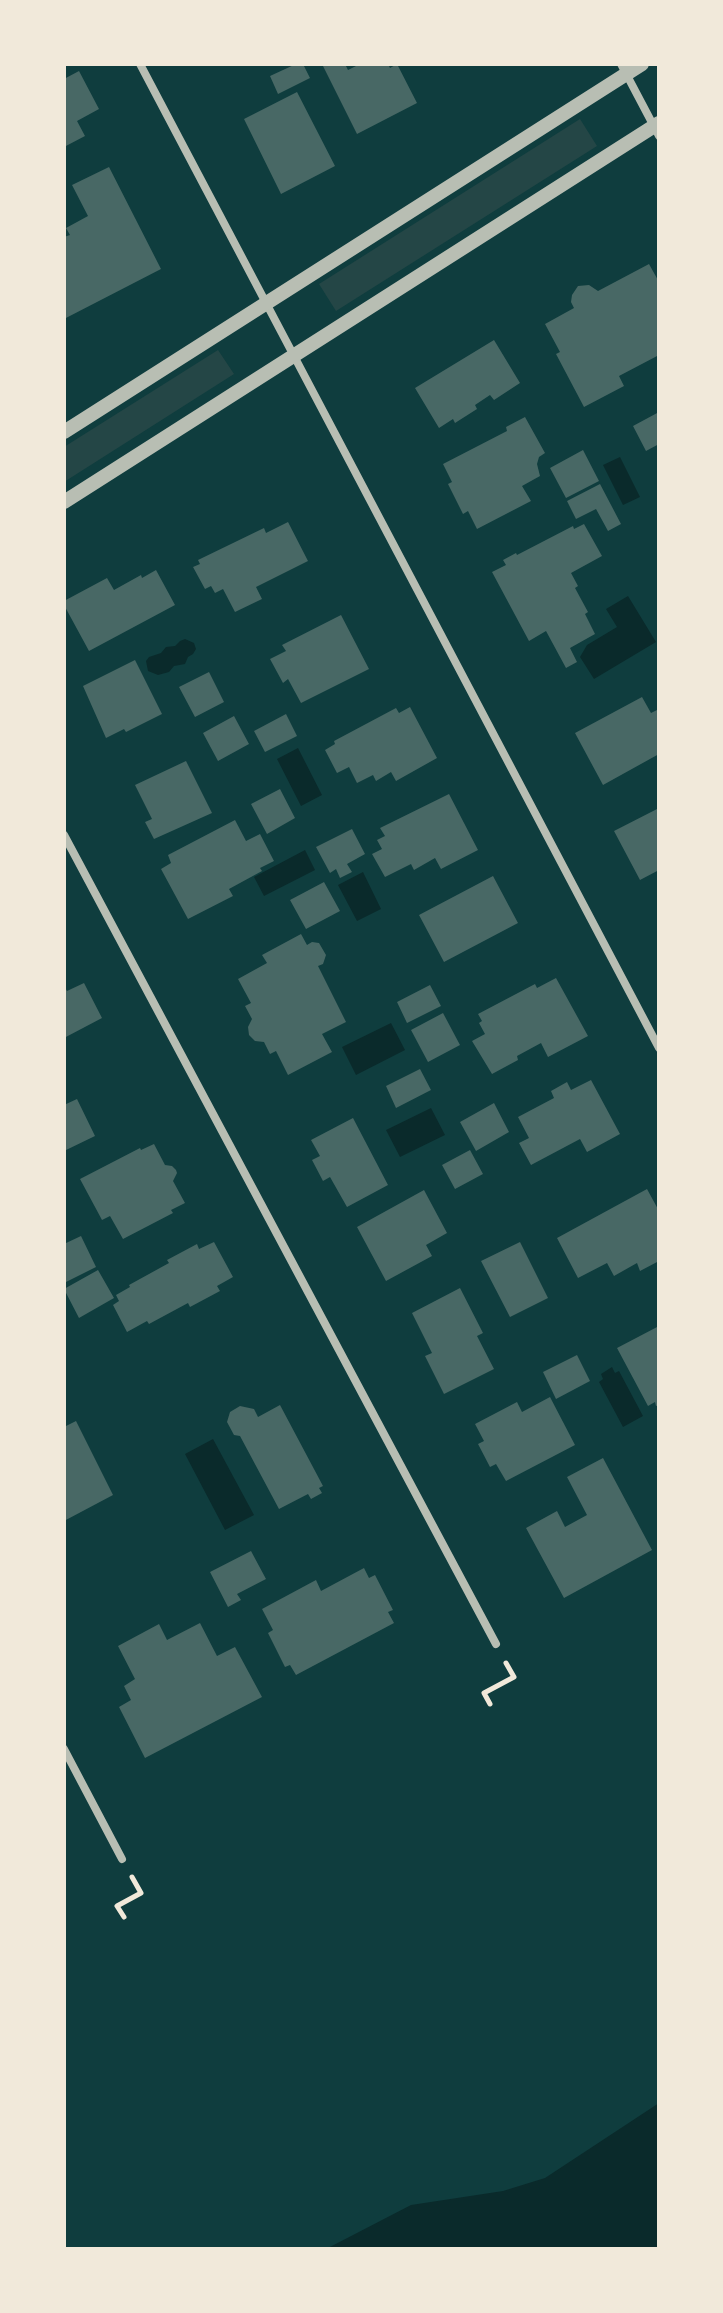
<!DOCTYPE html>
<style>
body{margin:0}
#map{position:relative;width:723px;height:2313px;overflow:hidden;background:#0f3d3e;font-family:Merriweather,serif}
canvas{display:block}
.frame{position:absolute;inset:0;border:66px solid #f1e9da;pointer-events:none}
</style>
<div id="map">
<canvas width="723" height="2313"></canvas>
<div class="frame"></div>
</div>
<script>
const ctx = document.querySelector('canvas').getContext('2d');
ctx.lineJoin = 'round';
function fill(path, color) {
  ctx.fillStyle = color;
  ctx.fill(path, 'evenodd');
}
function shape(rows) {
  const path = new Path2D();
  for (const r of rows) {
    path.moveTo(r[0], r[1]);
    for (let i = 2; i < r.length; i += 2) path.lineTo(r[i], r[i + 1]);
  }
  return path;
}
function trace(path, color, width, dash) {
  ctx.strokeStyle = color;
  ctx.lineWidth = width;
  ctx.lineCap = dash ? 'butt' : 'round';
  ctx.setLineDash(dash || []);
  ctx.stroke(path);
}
const green = shape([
 [580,119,597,146,336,311,319,284],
 [218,350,234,374,64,482,64,447]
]);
const water = shape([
 [620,457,640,497,623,505,603,465],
 [628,596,656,642,594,679,580,657,587,645,617,627,606,609],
 [185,639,194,643,196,649,193,654,188,657,185,664,174,666,169,672,158,675,148,671,146,661,149,657,161,653,166,647,175,646,180,641],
 [298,748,322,795,301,806,277,759],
 [305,850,315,870,264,896,254,877],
 [363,872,381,909,357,921,338,885],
 [391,1023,405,1050,356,1075,342,1047],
 [431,1108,445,1135,400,1157,386,1130],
 [612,1367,615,1373,619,1371,643,1416,623,1427,599,1382,603,1379,601,1374],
 [213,1439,254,1515,225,1530,185,1454],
 [659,2103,659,2249,326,2249,411,2205,503,2191,545,2178]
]);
const building = shape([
 [296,64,303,64,310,78,278,94,270,76],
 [322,64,345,64,348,70,360,64,388,64,390,68,397,64,417,103,357,134],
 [79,71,99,109,77,121,85,136,64,147,64,79],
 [297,92,335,166,281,194,244,119],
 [109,167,161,269,64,319,64,237,70,235,66,228,88,216,72,185],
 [649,264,659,282,659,355,619,376,624,386,584,407,556,354,560,352,545,324,574,308,571,302,572,295,578,286,589,285,598,291],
 [494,340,520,383,494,400,490,395,475,405,477,409,455,423,453,419,439,428,415,388],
 [659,412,659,444,646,451,633,426],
 [525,417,545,453,539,457,537,464,540,476,522,486,531,501,477,529,468,511,463,514,448,484,452,482,443,464,507,431,506,427],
 [583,450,599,481,566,498,550,468],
 [600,484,621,524,608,531,596,509,576,519,567,501],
 [288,522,308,561,256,587,262,599,235,612,223,589,215,593,211,586,205,589,193,567,200,564,198,560,264,528,266,533],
 [584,524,602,556,571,573,578,586,575,588,588,612,585,614,595,634,570,648,577,662,566,668,546,631,529,641,492,572,506,565,503,560,516,553,517,555,573,526,574,529],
 [156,570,175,605,89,651,64,605,64,601,107,578,114,590,141,575,142,578],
 [341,615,369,669,301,703,288,679,283,683,270,659,286,651,282,645],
 [135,660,162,714,126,732,124,729,106,738,83,686],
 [209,672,224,702,195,717,179,687],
 [642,697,651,713,659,709,659,754,603,785,575,733],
 [410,707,437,758,396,781,391,772,376,781,373,775,357,783,349,767,337,773,325,750,335,744,334,741,396,708,399,713],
 [286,714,297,736,265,752,254,731],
 [234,716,249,744,218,761,203,733],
 [186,761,212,813,154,839,145,822,152,819,135,785],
 [280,789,295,818,267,834,251,804],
 [449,794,478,850,441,869,435,858,414,870,411,864,385,877,372,854,382,849,377,840,385,836,380,828],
 [659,808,659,870,640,880,614,831],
 [235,820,246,841,260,834,274,861,260,868,262,871,229,889,233,896,188,919,161,869,171,863,168,855],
 [352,829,365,854,347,864,352,872,340,878,336,869,330,873,316,847],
 [493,876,518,923,444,962,419,915],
 [324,882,340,911,306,929,290,900],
 [301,934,307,945,312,942,319,943,326,955,323,964,318,966,346,1022,322,1034,332,1052,288,1075,276,1051,270,1054,264,1042,255,1041,249,1035,248,1027,252,1019,245,1006,251,1003,238,979,267,963,262,955],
 [556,978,588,1036,548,1057,541,1043,517,1056,518,1060,492,1074,472,1041,485,1034,479,1023,482,1021,478,1014,535,984,537,988],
 [84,983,102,1018,64,1038,64,986,67,991],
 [430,985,441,1006,407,1023,397,1002],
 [443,1013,460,1045,428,1062,411,1030],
 [420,1069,431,1090,396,1108,386,1086],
 [591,1080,620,1134,587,1152,580,1139,531,1165,519,1143,529,1138,518,1117,554,1098,551,1091,567,1082,571,1090],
 [77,1099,95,1136,64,1151,64,1105],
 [494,1103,509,1132,476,1151,460,1122],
 [353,1118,388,1185,347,1207,330,1177,323,1181,312,1160,320,1156,311,1140],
 [154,1144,165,1165,172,1166,176,1170,177,1173,173,1181,185,1203,171,1210,173,1213,123,1239,110,1216,102,1220,80,1179,140,1148,141,1150],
 [470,1150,483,1174,455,1189,442,1165],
 [647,1189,659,1211,659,1261,640,1271,637,1263,614,1276,607,1263,578,1278,557,1238],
 [424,1190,447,1233,426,1245,432,1256,386,1281,357,1227],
 [81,1236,96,1267,64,1283,64,1244],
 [214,1242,233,1277,217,1286,220,1291,190,1307,188,1303,149,1324,147,1321,127,1332,113,1305,119,1301,116,1295,130,1287,129,1285,169,1263,167,1260,197,1244,199,1249],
 [520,1242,548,1298,510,1317,481,1261],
 [98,1270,114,1298,79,1318,64,1289],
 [460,1288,483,1333,477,1336,494,1369,444,1394,425,1356,432,1353,412,1313],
 [659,1326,659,1405,656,1406,655,1402,648,1406,617,1348],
 [577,1355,590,1381,556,1399,543,1372],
 [550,1397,575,1445,506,1481,496,1464,490,1467,478,1444,484,1441,475,1424,517,1402,522,1412],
 [280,1405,323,1486,319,1488,322,1493,311,1499,308,1494,279,1509,240,1436,234,1435,227,1422,230,1412,240,1406,254,1409,258,1417],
 [76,1421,113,1495,64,1521,64,1427],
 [603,1458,652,1550,564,1598,526,1528,557,1511,565,1527,587,1515,567,1477],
 [251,1551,266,1579,237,1594,241,1600,228,1607,210,1572],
 [364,1568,369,1578,375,1575,393,1610,388,1612,394,1623,296,1675,290,1665,285,1667,268,1633,273,1630,262,1609,316,1580,321,1591],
 [200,1623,217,1656,235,1647,262,1697,145,1758,119,1707,131,1700,124,1686,135,1679,118,1646,159,1624,167,1640]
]);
const path = shape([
 [490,1704,484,1693,514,1677,506,1663],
 [124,1917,117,1906,141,1893,132,1877]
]);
const minor = shape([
 [140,64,659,1048],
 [621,64,659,136],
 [64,835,496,1644],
 [64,1749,122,1859]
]);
const tertiary = shape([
 [64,432,642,64],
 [64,502,659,123]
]);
fill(green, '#244646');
fill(water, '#0a2a2b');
fill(building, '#486865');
trace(path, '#f1e9da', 5);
trace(minor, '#b8beb3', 8);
trace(tertiary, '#b8beb3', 14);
</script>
